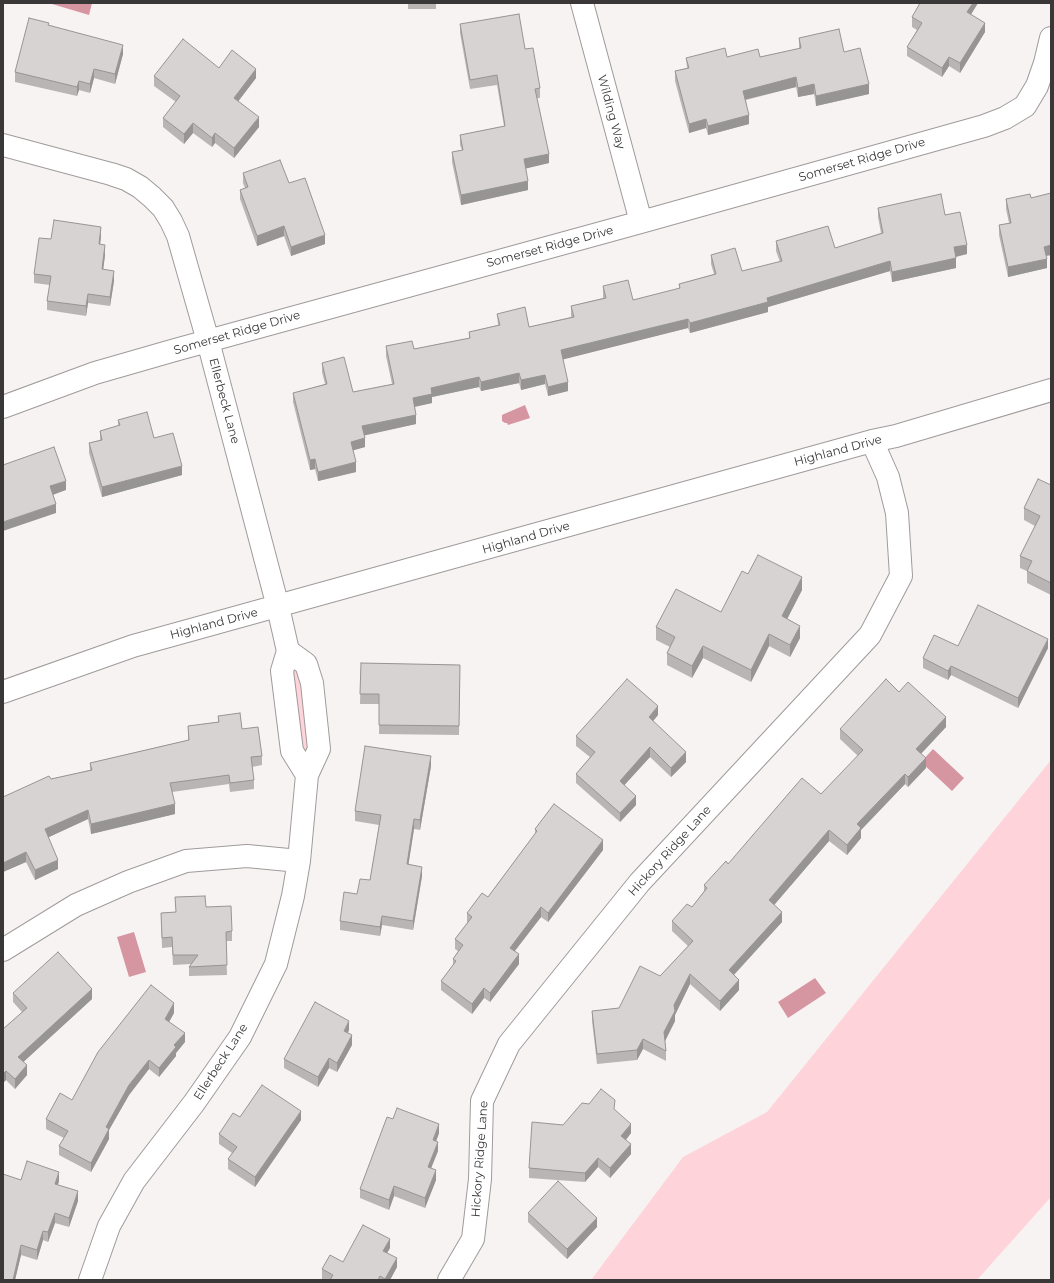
<!DOCTYPE html>
<style>
body{margin:0}
#map{position:relative;width:1054px;height:1283px;overflow:hidden;background:#f8f3f3;font-family:Montserrat,sans-serif}
canvas{display:block}
.frame{position:absolute;inset:0;border:4px solid #393737;pointer-events:none}
</style>
<div id="map">
<canvas width="1054" height="1283"></canvas>
<div class="frame"></div>
</div>
<script>
const ctx = document.querySelector('canvas').getContext('2d');
ctx.lineJoin = 'round';
function fill(path, color) {
  ctx.fillStyle = color;
  ctx.fill(path, 'evenodd');
}
function shape(rows) {
  const path = new Path2D();
  for (const r of rows) {
    path.moveTo(r[0], r[1]);
    for (let i = 2; i < r.length; i += 2) path.lineTo(r[i], r[i + 1]);
  }
  return path;
}
function trace(path, color, width, dash) {
  ctx.strokeStyle = color;
  ctx.lineWidth = width;
  ctx.lineCap = dash ? 'butt' : 'round';
  ctx.setLineDash(dash || []);
  ctx.stroke(path);
}
function label(font, color, halo, rows, align = 'center') {
  ctx.font = font + ' Montserrat,sans-serif';
  ctx.lineWidth = 3.5;
  ctx.setLineDash([]);
  ctx.textBaseline = 'middle';
  ctx.strokeStyle = halo;
  ctx.fillStyle = color;
  for (const [text, x, y, turn = 0] of rows) {
    ctx.save();
    ctx.translate(x, y);
    ctx.rotate((+turn || 0) * Math.PI / 180);
    ctx.textAlign = isNaN(turn) ? turn : align;
    if (halo) ctx.strokeText(text, 0, 0);
    ctx.fillText(text, 0, 0);
    ctx.restore();
  }
}
const green = shape([
 [294,669,300,670,313,743,306,754,300,751,290,673],
 [1051,760,1051,1197,977,1280,591,1280,683,1157,767,1112]
]);
const water = shape([
 [52,3,92,3,89,15,52,4],
 [525,405,530,418,508,425,507,423,505,423,502,421,502,415,504,414],
 [933,749,964,778,952,791,921,762],
 [134,932,146,972,129,977,117,937],
 [815,978,826,993,788,1018,778,1002]
]);
const minor = shape([
 [582,3,641,222],
 [3,145,111,174,126,179,140,187,152,197,163,208,171,221,178,236,208,341,278,607,288,651,282,671,292,751,307,775],
 [3,407,95,373,175,350,641,222,984,126,1005,118,1025,106,1037,86,1045,63,1051,38],
 [3,692,133,646,872,441,896,436,1051,390],
 [3,950,76,905,128,882,186,861,247,856,299,861],
 [90,1280,109,1226,134,1181,194,1103,240,1037,276,964,293,896,299,861,307,775,319,749,312,683,306,664,288,651],
 [449,1280,473,1239,480,1179,482,1101,509,1044,640,882,870,635,901,576,897,513,888,477,872,441]
]);
const wall = shape([
 [408,3,436,3,436,9,408,9],
 [978,3,971,14,985,32,960,73,949,66,942,77,907,56,907,47,917,30,912,27,912,17],
 [460,24,525,49,540,88,540,98,537,98,549,163,526,168,528,190,461,205,452,162,452,152,462,150,460,145,460,135,504,126,497,85,470,89,460,33],
 [49,25,123,54,115,84,94,78,90,93,79,90,77,96,15,82,15,72],
 [799,38,844,52,869,94,816,106,814,94,798,97,796,87,746,100,749,124,708,135,706,128,689,133,675,81,675,71,687,68,686,58,727,57,760,57,799,49],
 [219,68,256,78,238,101,259,127,234,158,215,143,212,147,193,133,184,144,163,127,163,118,176,102,154,86,154,76],
 [243,173,289,183,325,244,291,256,284,236,257,246,240,199,240,190,245,188,243,183],
 [1051,193,1051,255,1046,256,1047,268,1008,277,999,235,999,225,1009,223,1006,209,1006,199,1031,198],
 [878,208,945,215,967,254,956,257,956,268,892,282,890,271,768,307,768,312,690,333,688,328,563,359,568,391,548,396,545,384,521,390,519,383,481,391,479,387,432,397,432,403,415,407,416,424,364,435,365,447,353,450,356,472,318,481,315,469,310,470,293,402,293,393,325,384,322,372,322,363,353,392,392,384,386,356,386,346,414,349,469,338,469,332,498,325,497,314,529,327,571,317,571,306,603,298,603,286,633,300,679,289,679,284,714,274,711,264,711,255,742,271,780,262,776,251,776,241,835,248,881,233,878,217],
 [101,236,100,245,105,255,103,270,114,281,110,306,88,303,86,316,47,310,47,301,50,285,34,283,34,274,51,239],
 [118,420,154,438,182,475,102,497,89,453,89,443,100,440,100,431,118,426],
 [1051,485,1051,595,1027,583,1027,571,1020,568,1020,556,1035,526,1024,520,1024,508],
 [748,574,802,590,787,619,800,638,790,657,769,646,751,682,703,658,692,678,667,665,667,653,670,647,656,640,656,627,721,612],
 [958,646,1048,648,1018,708,951,675,948,680,923,668,923,658],
 [361,663,460,665,459,735,379,734,379,704,360,704],
 [899,692,946,727,921,754,926,768,908,787,905,784,861,830,861,838,847,855,829,841,774,905,782,922,734,975,739,990,720,1011,690,984,675,1015,675,1021,665,1041,666,1051,666,1061,643,1049,637,1060,597,1064,592,1021,592,1011,619,1008,660,976,688,946,672,931,672,921,692,907,704,891,704,885,728,864,821,794,858,756,840,739,840,729],
 [658,715,653,721,686,762,671,777,650,757,624,785,636,805,620,822,576,783,576,774,590,757,576,746,576,736],
 [218,716,242,729,262,756,262,765,252,767,254,780,254,789,230,792,229,784,172,792,175,814,91,834,88,819,48,837,58,869,35,880,26,862,3,872,3,797,51,779,90,770,90,763,188,740,188,726,218,722],
 [431,766,420,830,414,829,408,865,422,876,413,930,382,925,380,936,340,930,340,921,357,894,370,880,379,825,355,821,355,811],
 [535,829,603,850,548,922,541,917,515,951,519,964,490,1002,484,998,472,1014,441,990,441,981,453,965,453,959,458,951,455,949,455,939,467,923,467,913,488,897,535,834],
 [175,897,206,907,232,931,232,941,226,941,227,975,189,976,189,967,191,964,173,965,172,947,162,948,161,913,176,912],
 [13,993,92,999,23,1062,27,1075,15,1089,6,1080,3,1083,3,1029,22,1012,13,1002],
 [174,1013,169,1022,185,1042,176,1053,176,1056,159,1077,149,1069,129,1095,109,1130,109,1139,91,1172,59,1155,59,1146,64,1138,46,1129,46,1119,72,1100],
 [349,1030,348,1033,352,1045,337,1072,329,1068,318,1087,284,1068,284,1059],
 [615,1110,631,1133,626,1140,631,1154,610,1178,598,1167,585,1182,529,1178,529,1168,563,1125],
 [240,1117,301,1120,255,1187,228,1169,228,1159,232,1153,219,1144,219,1134],
 [439,1133,436,1141,438,1151,431,1168,436,1180,425,1208,394,1196,389,1210,360,1198,360,1189],
 [21,1180,59,1181,58,1185,78,1201,69,1227,55,1223,48,1242,43,1240,37,1260,21,1255,15,1280,3,1280],
 [528,1213,597,1227,567,1259,528,1222],
 [390,1248,387,1253,397,1267,390,1280,324,1280,322,1279,322,1269]
]);
const shadedWall = shape([
 [973,3,978,3,967,21,967,12],
 [985,23,985,32,960,73,960,63],
 [123,45,123,54,115,84,115,74],
 [949,57,949,66,942,77,942,68],
 [94,69,94,78,90,93,90,84],
 [256,69,256,78,234,107,234,98],
 [796,77,796,87,743,100,743,91],
 [79,81,79,90,77,96,77,87],
 [814,84,814,94,798,97,798,88],
 [869,84,869,94,816,106,816,96],
 [749,115,749,124,708,135,708,126],
 [259,117,259,127,234,158,234,148],
 [706,119,706,128,689,133,689,124],
 [193,123,193,133,184,144,184,134],
 [215,133,215,143,212,147,212,138],
 [549,154,549,163,524,169,524,159],
 [528,181,528,190,461,205,461,195],
 [284,226,284,236,257,246,257,236],
 [101,227,101,236,99,254,99,244],
 [325,235,325,244,291,256,291,247],
 [105,245,105,255,102,279,102,269],
 [967,245,967,254,954,257,954,247],
 [1051,245,1051,255,1044,256,1044,247],
 [956,258,956,268,892,282,892,272],
 [1047,259,1047,268,1008,277,1008,267],
 [890,261,890,271,768,307,768,312,690,333,690,323,767,298],
 [114,271,114,281,110,306,110,297],
 [88,294,88,303,86,316,86,306],
 [688,319,688,328,561,360,561,350],
 [519,373,519,383,481,391,481,382],
 [545,375,545,384,521,390,521,380],
 [479,377,479,387,432,397,432,403,413,407,413,398,431,388],
 [568,382,568,391,548,396,548,387],
 [416,415,416,424,362,436,362,426],
 [365,438,365,447,351,451,351,442],
 [315,459,315,469,310,470,310,460],
 [356,462,356,472,318,481,318,472],
 [182,466,182,475,102,497,102,487],
 [66,481,66,490,50,496,50,486],
 [56,504,56,513,3,531,3,522],
 [802,577,802,590,782,629,782,616],
 [800,626,800,638,790,657,790,645],
 [769,634,769,646,751,682,751,670],
 [1048,639,1048,648,1018,708,1018,698],
 [703,646,703,658,692,678,692,666],
 [951,666,951,675,948,680,948,671],
 [658,706,658,715,649,726,649,717],
 [946,717,946,727,916,759,916,749],
 [650,747,650,757,620,790,620,781],
 [686,752,686,762,671,777,671,768],
 [431,756,431,766,420,830,420,820],
 [926,758,926,768,908,787,908,777],
 [905,774,905,784,861,830,861,838,847,855,847,845,857,824],
 [636,796,636,805,620,822,620,813],
 [175,804,175,814,91,834,91,824],
 [88,810,88,819,45,839,45,829],
 [414,819,414,829,407,874,407,864],
 [829,830,829,841,769,911,769,900],
 [603,840,603,850,548,922,548,913],
 [26,852,26,862,3,872,3,863],
 [58,860,58,869,35,880,35,870],
 [422,867,422,876,413,930,413,921],
 [541,907,541,917,510,957,510,948],
 [782,912,782,922,729,980,729,970],
 [382,916,382,925,380,936,380,927],
 [519,954,519,964,490,1002,490,993],
 [690,974,690,984,675,1015,675,1021,664,1043,664,1032,674,1005],
 [739,980,739,990,720,1011,720,1001],
 [484,988,484,998,472,1014,472,1004],
 [92,989,92,999,18,1067,18,1057],
 [174,1003,174,1013,165,1029,165,1019],
 [349,1021,349,1030,344,1040,344,1031],
 [185,1033,185,1042,176,1053,176,1056,159,1077,159,1068,174,1045],
 [352,1035,352,1045,337,1072,337,1063],
 [643,1039,643,1049,637,1060,637,1050],
 [329,1058,329,1068,318,1087,318,1077],
 [149,1060,149,1069,129,1095,109,1130,109,1139,91,1172,91,1163,106,1127,129,1085],
 [27,1065,27,1075,15,1089,15,1079],
 [6,1071,6,1080,3,1083,3,1074],
 [301,1111,301,1120,255,1187,255,1177],
 [439,1124,439,1133,433,1150,433,1140],
 [631,1124,631,1133,621,1146,621,1136],
 [438,1142,438,1151,428,1176,428,1167],
 [631,1144,631,1154,610,1178,610,1168],
 [598,1158,598,1167,585,1182,585,1173],
 [436,1170,436,1180,425,1208,425,1198],
 [59,1172,59,1181,55,1193,55,1184],
 [394,1186,394,1196,389,1210,389,1200],
 [78,1191,78,1201,69,1227,69,1218],
 [55,1213,55,1223,48,1242,48,1232],
 [597,1218,597,1227,567,1259,567,1249],
 [43,1231,43,1240,37,1260,37,1250],
 [390,1239,390,1248,383,1260,383,1251],
 [21,1245,21,1255,15,1280,13,1280],
 [397,1258,397,1267,390,1280,385,1280,385,1279]
]);
const building = shape([
 [920,3,973,3,967,12,985,23,960,63,949,57,942,68,907,47,922,23,912,17,920,3],
 [519,14,525,49,533,48,540,88,535,89,549,154,524,159,528,181,461,195,452,152,463,150,460,135,505,126,497,75,470,80,460,24,519,14],
 [29,18,49,23,48,25,123,45,115,74,94,69,90,84,79,81,77,87,15,72,29,18],
 [839,29,844,52,860,48,869,84,816,96,814,84,798,88,796,77,743,91,749,115,708,126,706,119,689,124,675,71,689,68,686,58,725,48,727,57,758,49,760,57,801,48,799,38,839,29],
 [183,39,219,68,232,50,256,69,234,98,259,117,234,148,215,133,212,138,193,123,184,134,163,118,180,96,154,76,183,39],
 [280,160,289,183,305,178,325,235,291,247,284,226,257,236,240,190,248,187,243,173,280,160],
 [1051,193,1051,245,1044,247,1047,259,1008,267,999,225,1011,223,1006,199,1030,194,1031,198,1051,193],
 [941,194,945,215,960,212,967,245,954,247,956,258,892,272,890,261,767,298,768,302,690,323,688,319,561,350,568,382,548,387,545,375,521,380,519,373,481,382,479,377,431,388,432,394,413,398,416,415,362,426,365,438,351,442,356,462,318,472,315,459,310,460,293,393,327,384,322,363,344,357,353,392,394,384,386,346,412,341,414,349,470,338,469,332,500,325,497,314,525,307,529,327,574,317,571,306,606,298,603,286,628,280,633,300,680,288,679,284,716,274,711,255,735,248,742,271,782,261,776,241,828,226,835,248,883,233,878,208,941,194],
 [54,220,101,227,99,244,105,245,102,269,114,271,110,297,88,294,86,306,47,301,51,276,34,274,39,238,51,239,54,220],
 [147,412,154,438,173,433,182,466,102,487,89,443,102,440,100,431,120,425,118,420,147,412],
 [54,447,66,481,50,486,56,504,3,522,3,465,54,447],
 [1038,479,1051,485,1051,583,1027,571,1032,561,1020,556,1040,516,1024,508,1038,479],
 [758,555,802,577,782,616,800,626,790,645,769,634,751,670,703,646,692,666,667,653,675,637,656,627,676,589,721,612,742,571,748,574,758,555],
 [978,605,1048,639,1018,698,951,666,948,671,923,658,934,635,958,646,978,605],
 [361,663,460,665,459,726,379,725,379,694,360,694,361,663],
 [627,679,658,706,649,717,686,752,671,768,650,747,620,781,636,796,620,813,576,774,595,752,576,736,627,679],
 [886,679,899,692,908,682,946,717,916,749,926,758,908,777,905,774,857,824,861,828,847,845,829,830,769,900,782,912,729,970,739,980,720,1001,690,974,674,1005,675,1011,664,1032,666,1051,643,1039,637,1050,597,1054,592,1011,619,1008,640,966,660,976,693,941,672,921,687,904,692,907,707,888,704,885,726,861,728,864,802,778,821,794,863,750,840,729,886,679],
 [240,713,242,729,258,727,262,756,251,757,254,780,230,783,229,775,170,783,175,804,91,824,88,810,45,829,58,860,35,870,26,852,3,863,3,797,49,776,51,779,92,770,90,763,189,740,188,726,219,722,218,716,240,713],
 [365,746,431,756,420,820,414,819,407,864,422,867,413,921,382,916,380,927,340,921,344,892,357,894,360,879,370,880,381,815,355,811,365,746],
 [554,804,603,840,548,913,541,907,510,948,519,954,490,993,484,988,472,1004,441,981,456,961,453,959,463,945,455,939,472,917,467,913,482,893,488,897,537,831,535,829,554,804],
 [205,896,206,907,231,906,232,931,226,932,227,965,189,967,198,955,173,955,172,937,162,938,161,913,176,912,175,897,205,896],
 [58,952,92,989,18,1057,27,1065,15,1079,6,1071,3,1074,3,1029,27,1008,13,993,58,952],
 [151,985,174,1003,165,1019,185,1033,174,1045,176,1047,159,1068,149,1060,129,1085,106,1127,109,1129,91,1163,59,1146,68,1131,46,1119,60,1093,72,1100,98,1052,151,985],
 [315,1002,349,1021,344,1031,352,1035,337,1063,329,1058,318,1077,284,1059,315,1002],
 [262,1085,301,1111,255,1177,228,1159,237,1147,219,1134,233,1113,240,1117,262,1085],
 [601,1089,615,1100,614,1109,631,1124,621,1136,631,1144,610,1168,598,1158,585,1173,529,1168,532,1122,563,1125,582,1103,589,1104,601,1089],
 [397,1108,439,1124,433,1140,438,1142,428,1167,436,1170,425,1198,394,1186,389,1200,360,1189,387,1117,393,1119,397,1108],
 [27,1161,59,1172,55,1184,78,1191,69,1218,55,1213,48,1232,43,1231,37,1250,21,1245,13,1280,3,1280,3,1174,21,1180,27,1161],
 [558,1181,597,1218,567,1249,528,1213,558,1181],
 [363,1225,390,1239,383,1251,397,1258,385,1279,380,1276,378,1280,330,1280,333,1275,322,1269,330,1255,343,1262,363,1225]
]);
const streetNames = [
 ["Wilding Way",611,112,75],
 ["Somerset Ridge Drive",862,160,-16],
 ["Somerset Ridge Drive",550,247,-15],
 ["Somerset Ridge Drive",237,333,-16],
 ["Ellerbeck Lane",224,401,75],
 ["Highland Drive",838,451,-15],
 ["Highland Drive",526,538,-16],
 ["Highland Drive",214,624,-15],
 ["Hickory Ridge Lane",670,851,-48],
 ["Ellerbeck Lane",221,1062,-57],
 ["Hickory Ridge Lane",480,1159,-86]
];
fill(green, '#ffd3da');
fill(water, '#d696a1');
trace(minor, '#a09a9b', 24);
trace(minor, '#fff', 22);
fill(wall, '#bab5b5');
fill(shadedWall, '#979494');
fill(building, '#d8d3d3');
trace(building, '#979494', 1);
label('12px', '#393737', '#fff', streetNames);
</script>
